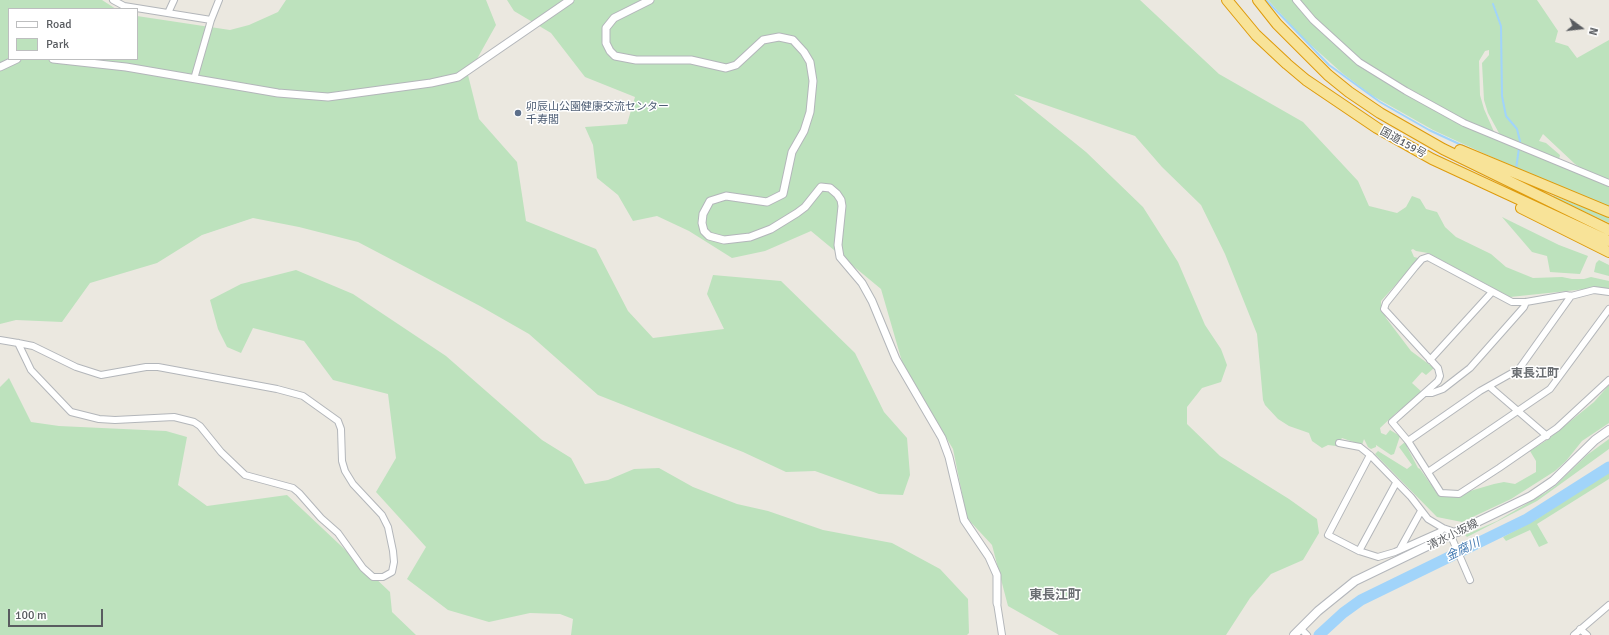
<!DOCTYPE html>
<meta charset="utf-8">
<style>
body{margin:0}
#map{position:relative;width:1609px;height:635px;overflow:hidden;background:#ebe8e0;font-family:Signika,sans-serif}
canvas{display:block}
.legend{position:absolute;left:8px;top:8px;width:130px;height:52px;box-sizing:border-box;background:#fff;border:1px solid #bdbebf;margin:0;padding:5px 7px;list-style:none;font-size:12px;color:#595c60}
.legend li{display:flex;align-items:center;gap:8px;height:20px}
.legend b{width:20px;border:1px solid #bdbebf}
.north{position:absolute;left:1561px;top:8px;width:40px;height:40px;-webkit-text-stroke:3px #fff;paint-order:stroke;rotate:105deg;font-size:11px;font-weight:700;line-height:16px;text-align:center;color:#595c60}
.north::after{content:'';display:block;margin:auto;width:14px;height:18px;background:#595c60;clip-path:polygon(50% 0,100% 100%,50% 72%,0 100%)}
.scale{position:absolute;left:8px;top:609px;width:95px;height:18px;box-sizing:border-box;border:2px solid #595c60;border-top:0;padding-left:5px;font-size:12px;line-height:14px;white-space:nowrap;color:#595c60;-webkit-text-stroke:3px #fff;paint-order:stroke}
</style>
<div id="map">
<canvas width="1609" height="635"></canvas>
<ul class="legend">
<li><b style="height:5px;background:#fff"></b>Road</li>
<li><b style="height:11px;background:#bde2bd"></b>Park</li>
</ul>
<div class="north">N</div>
<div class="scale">100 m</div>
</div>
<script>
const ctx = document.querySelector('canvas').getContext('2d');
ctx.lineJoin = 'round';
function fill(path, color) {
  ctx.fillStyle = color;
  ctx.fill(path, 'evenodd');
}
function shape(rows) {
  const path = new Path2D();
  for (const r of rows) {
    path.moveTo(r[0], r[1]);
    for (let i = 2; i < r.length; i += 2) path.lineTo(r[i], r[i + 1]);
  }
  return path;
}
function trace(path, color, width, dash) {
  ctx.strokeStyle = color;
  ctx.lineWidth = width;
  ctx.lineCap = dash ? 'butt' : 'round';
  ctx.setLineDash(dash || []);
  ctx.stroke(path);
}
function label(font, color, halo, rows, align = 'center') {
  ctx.font = font + ' Signika,"Noto Sans JP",sans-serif';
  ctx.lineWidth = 3;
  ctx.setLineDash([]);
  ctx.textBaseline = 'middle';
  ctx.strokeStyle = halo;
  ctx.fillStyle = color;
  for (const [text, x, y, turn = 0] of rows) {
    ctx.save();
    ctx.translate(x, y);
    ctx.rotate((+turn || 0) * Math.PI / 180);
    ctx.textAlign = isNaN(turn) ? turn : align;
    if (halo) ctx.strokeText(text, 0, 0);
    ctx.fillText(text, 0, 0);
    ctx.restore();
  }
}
const green = shape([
 [0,0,102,0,116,9,9,9,9,59,137,59,137,16,230,30,249,25,278,12,286,0,486,0,496,25,468,75,479,119,517,162,526,221,596,249,628,311,653,338,724,329,707,294,713,275,781,281,855,353,884,412,907,438,910,475,903,495,879,494,815,471,786,472,743,452,598,395,529,334,480,306,358,242,299,227,253,218,202,235,157,263,90,283,62,322,16,320,0,324],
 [507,0,1140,0,1219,74,1303,122,1358,181,1369,206,1397,213,1406,207,1412,196,1420,199,1426,209,1437,212,1445,227,1456,237,1491,254,1506,267,1533,278,1562,277,1572,279,1584,279,1591,277,1609,281,1609,289,1596,288,1510,297,1428,253,1416,251,1413,249,1411,250,1414,257,1418,258,1418,260,1381,301,1381,306,1386,318,1411,351,1434,368,1426,375,1422,372,1412,383,1423,393,1396,413,1380,428,1381,433,1386,435,1390,430,1400,436,1394,454,1391,455,1376,445,1376,447,1371,449,1368,447,1364,439,1362,445,1342,438,1336,446,1328,445,1322,448,1312,441,1309,433,1289,426,1278,419,1265,405,1263,400,1257,334,1225,254,1201,205,1162,167,1135,136,1014,94,1086,152,1143,207,1178,262,1205,325,1221,349,1227,365,1221,382,1202,388,1187,407,1187,424,1220,456,1289,499,1317,519,1319,533,1303,560,1271,574,1250,598,1226,635,1059,635,1008,606,992,545,967,518,953,449,903,365,881,289,811,231,765,251,732,258,689,231,657,216,633,221,618,195,597,178,593,145,585,127,627,124,635,97,585,77,551,33,514,11],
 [1268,0,1293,0,1346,52,1414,98,1609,187,1609,208,1485,154,1433,130,1371,95,1342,73,1303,38],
 [1297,0,1537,0,1558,31,1555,42,1568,46,1577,58,1609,40,1609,181,1584,170,1575,164,1543,134,1539,141,1546,143,1560,155,1559,160,1500,135,1488,113,1484,100,1482,63,1489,55,1489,50,1485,51,1479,61,1480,95,1484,109,1495,134,1468,122,1371,67,1339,42],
 [1554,196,1609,217,1609,223,1553,197],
 [1502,217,1559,245,1588,256,1580,274,1550,272,1547,256,1532,252],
 [1599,260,1609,265,1609,276,1594,272,1596,263],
 [296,270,353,294,446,356,542,440,571,458,585,484,608,480,634,469,659,468,693,487,737,504,768,511,823,530,892,543,940,569,968,599,969,633,967,635,571,635,573,619,560,614,530,613,489,622,448,610,407,579,426,547,376,492,396,458,388,394,333,380,304,341,253,328,241,353,227,347,218,329,210,300,241,284],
 [9,378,31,422,59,426,166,431,187,437,178,485,207,506,287,495,390,592,392,612,416,635,0,635,0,387],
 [1609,385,1609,423,1582,441,1566,461,1555,471,1511,499,1462,522,1437,517,1375,454,1378,451,1407,469,1412,465,1399,447,1405,442,1408,445,1407,447,1418,468,1420,469,1437,493,1448,497,1460,497,1470,491,1494,484,1504,482,1515,484,1536,472,1536,461,1530,451,1547,440,1594,402],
 [1609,439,1609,449,1537,501,1467,537,1465,535,1497,521,1545,493,1555,486,1587,455],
 [1609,471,1609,479,1537,524,1548,543,1539,547,1530,530,1506,541,1503,537,1535,520]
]);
const stream = shape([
 [1266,0,1329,65,1380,102,1429,130,1470,149],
 [1493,4,1501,26,1502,96,1506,116,1517,129,1520,141,1516,169]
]);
const river = shape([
 [1319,635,1343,613,1361,600,1527,519,1609,467]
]);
const minor = shape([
 [113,0,124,6,211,20],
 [1296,0,1313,20,1359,62,1406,91,1464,123,1609,183],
 [168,13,174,0],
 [194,79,211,20,219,0],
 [1609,292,1594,290,1571,296,1566,295,1526,302,1512,302,1428,257,1422,259,1415,267,1386,303,1384,309,1438,368,1440,376,1438,381,1392,422,1408,441,1441,493,1459,494,1499,468,1557,428,1609,380],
 [0,340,18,343,33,346,76,367,101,375,146,367,158,367,277,389,303,396,338,421,341,429,342,461,345,471,353,484,382,515,388,527,393,551,394,562,392,572,383,577,373,577,363,568,338,533,321,518,299,493,293,488,245,475,221,452,200,426,194,422,174,417,115,420,99,419,71,412,31,370,18,343],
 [1430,360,1492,292],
 [1490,387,1547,436],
 [1427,393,1432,393,1443,389,1470,368,1524,307,1526,302],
 [1408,441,1480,391,1519,369,1571,296],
 [1339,443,1360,447,1370,455,1411,497,1428,519,1443,528],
 [1370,455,1328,535,1359,551,1378,557,1395,552,1440,532,1443,528,1458,533],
 [1428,472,1550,389,1609,309],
 [1451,536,1470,580],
 [1400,549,1421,511],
 [1359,551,1396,483],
 [997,603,1002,635],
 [1301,629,1307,635],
 [1580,629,1587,635],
 [1574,635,1609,605]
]);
const tertiary = shape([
 [650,0,614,18,606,28,606,43,610,51,615,56,636,60,691,60,726,68,736,65,763,40,779,37,793,40,804,52,810,62,813,81,810,112,804,131,792,152,783,194,767,202,726,196,710,201,703,214,702,223,704,231,709,236,724,240,750,237,771,229,797,213,805,207,821,187,830,188,837,194,841,200,842,206,838,245,840,257,862,283,872,301,896,359,942,438,949,457,964,520,989,557,997,575,997,603],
 [53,59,126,67,278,93,328,97,431,83,458,77,570,0],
 [0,67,17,59]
]);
const secondary = shape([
 [1294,635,1318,611,1355,581,1531,496,1553,481,1595,440,1609,430]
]);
const trunk = shape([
 [1227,0,1256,35,1287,64,1306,80,1377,128,1432,159,1609,241],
 [1258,0,1277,24,1328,75,1349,92,1380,113,1443,149,1609,230],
 [1460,150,1609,212],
 [1521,208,1609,252]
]);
const markers = [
 [518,113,4,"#5c6f8a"]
];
const serviceNames = [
 ["卯辰山公園健康交流センター",526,107],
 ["千寿閣",526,120]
];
const streetNames = [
 ["国道159号",1403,143,29],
 ["清水小坂線",1453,535,-26]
];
const neighbourhoodNames = [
 ["東長江町",1535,374]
];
const waterNames = [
 ["金腐川",1463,550,-26]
];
const quarterNames = [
 ["東長江町",1055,596]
];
fill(green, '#bde2bd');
trace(stream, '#a1d4fa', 2);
trace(river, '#a1d4fa', 11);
trace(minor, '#b3b6ba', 8);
trace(tertiary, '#b3b6ba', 9);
trace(secondary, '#b4b7bc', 10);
trace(trunk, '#de9b0c', 12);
trace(minor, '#fff', 6);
trace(tertiary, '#fff', 7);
trace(secondary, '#fff', 8);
trace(trunk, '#f8e398', 10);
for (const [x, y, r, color] of markers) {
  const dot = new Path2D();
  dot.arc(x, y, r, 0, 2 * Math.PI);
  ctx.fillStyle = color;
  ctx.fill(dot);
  trace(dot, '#fff', 1.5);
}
label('11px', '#4e5e75', '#fff', serviceNames, 'left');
label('11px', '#595c60', '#fff', streetNames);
label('bold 12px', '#6a6e72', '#fff', neighbourhoodNames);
label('italic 12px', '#437ab2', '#fff', waterNames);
label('bold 13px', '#6a6e72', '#fff', quarterNames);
</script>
